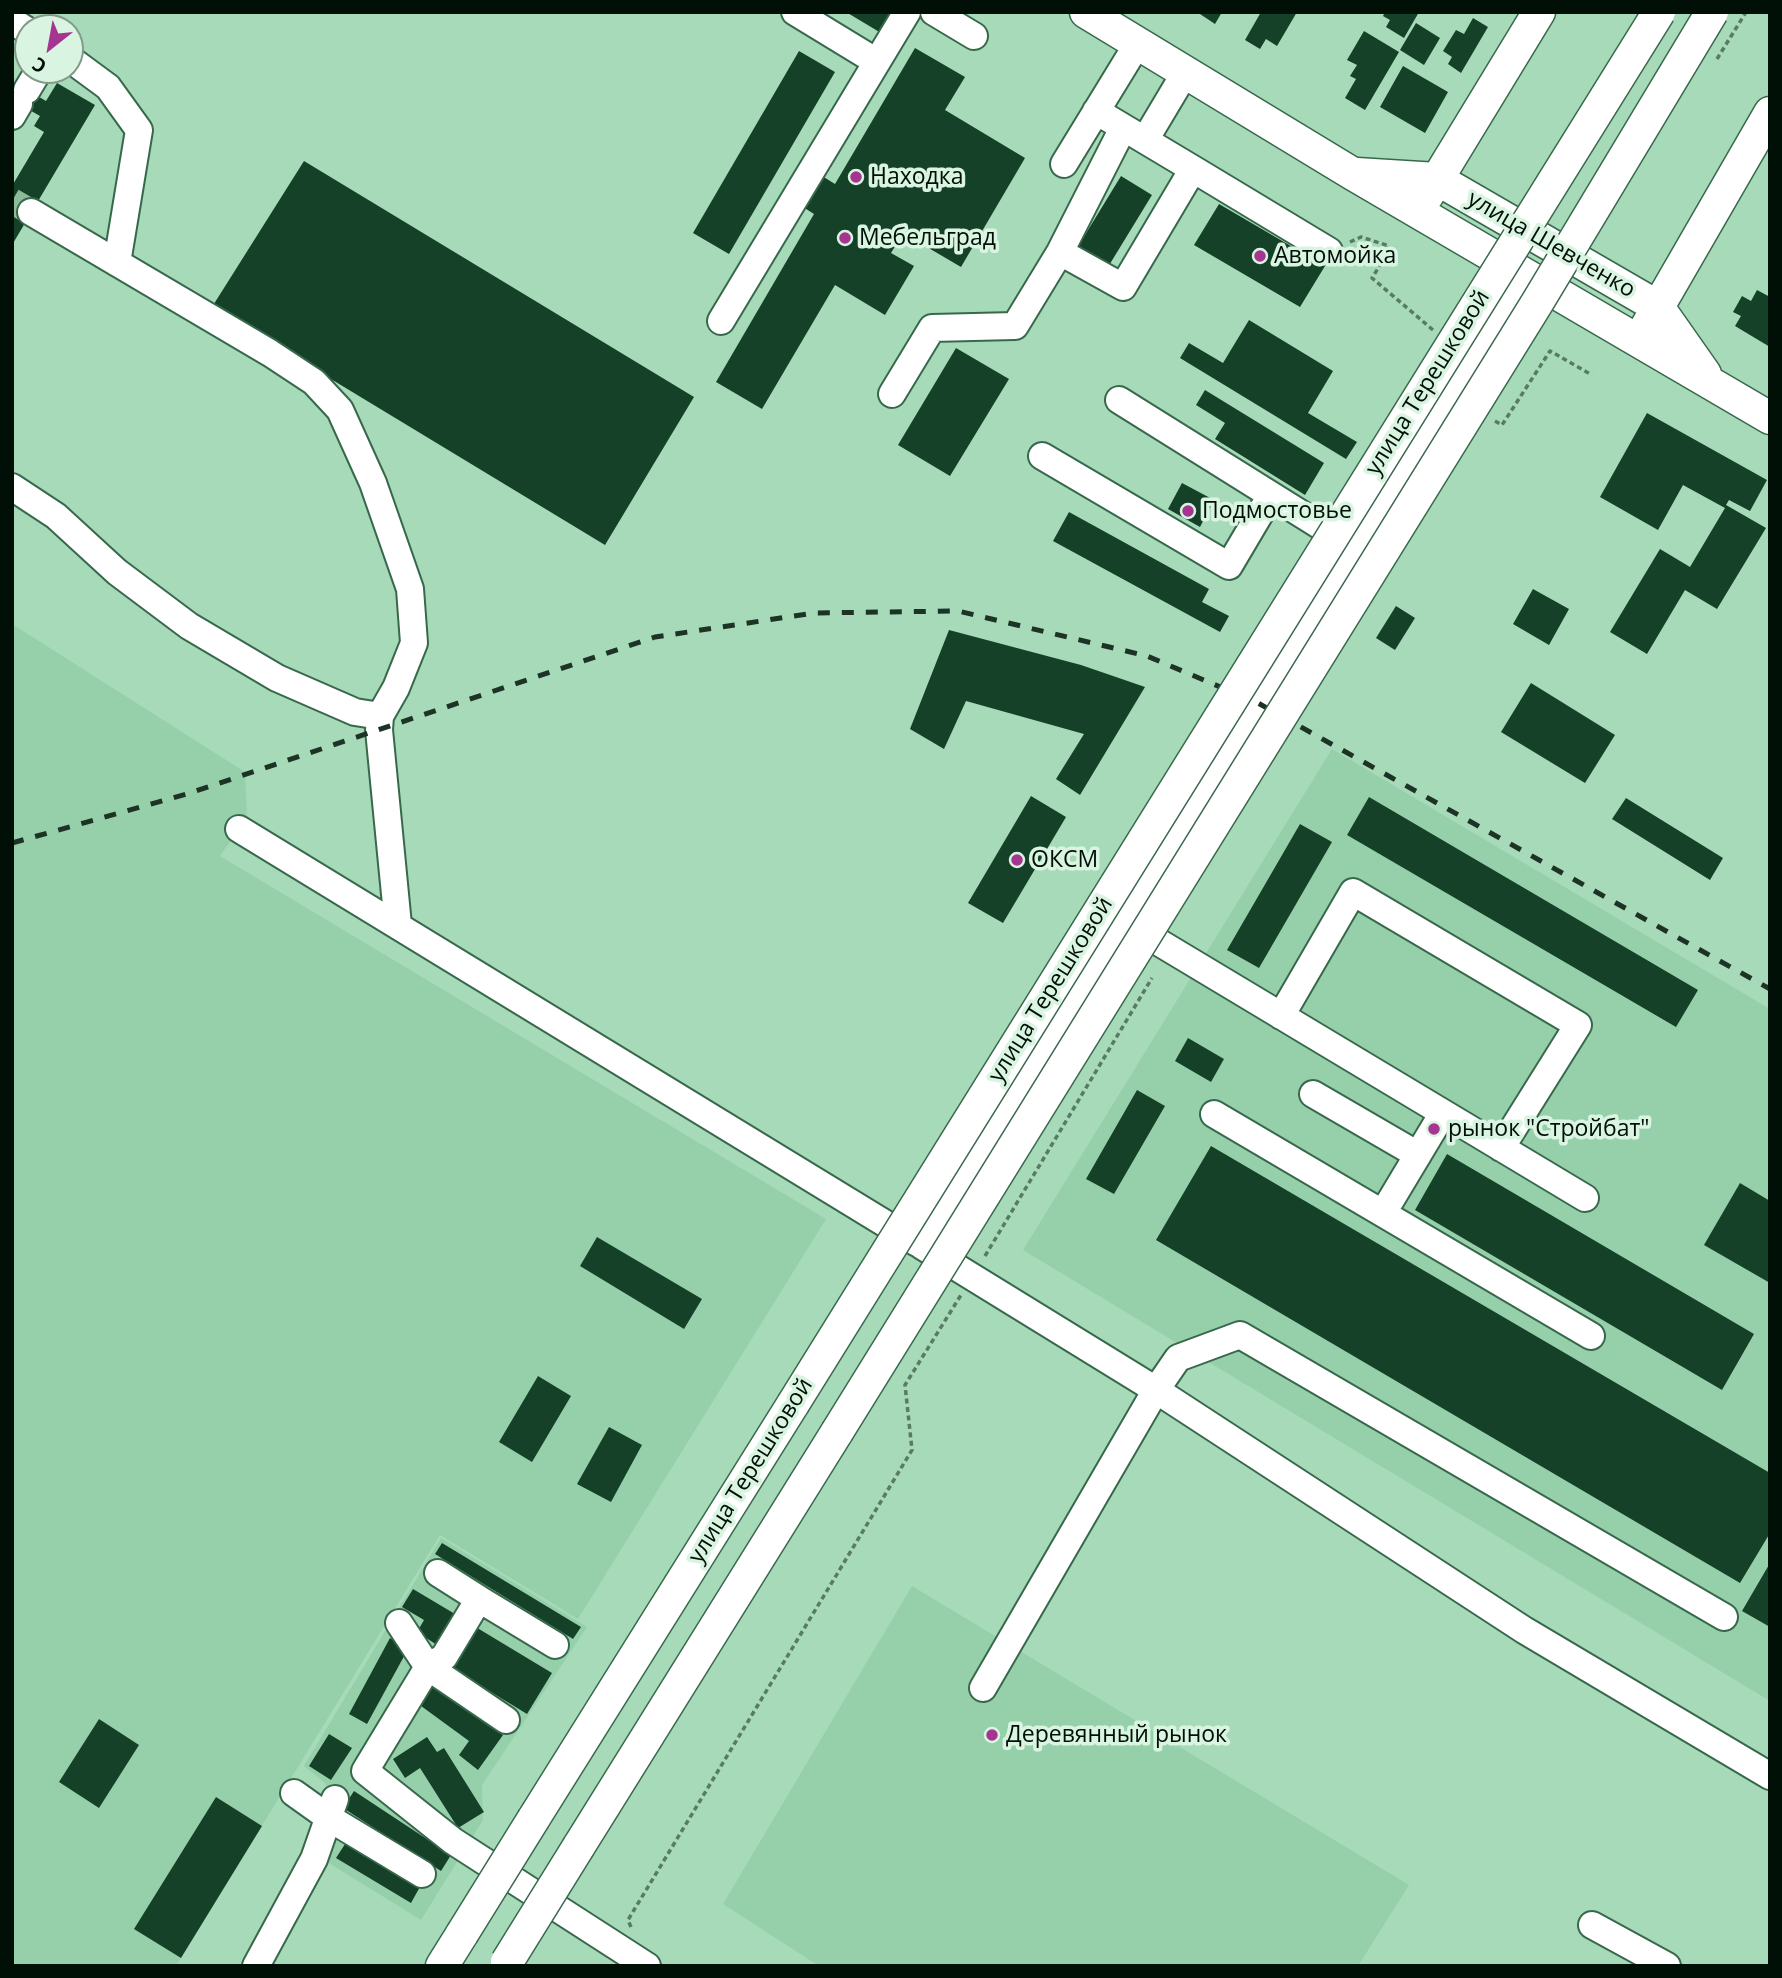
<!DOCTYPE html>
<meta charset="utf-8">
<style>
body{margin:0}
#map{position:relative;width:1782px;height:1978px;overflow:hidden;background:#a6dab8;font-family:"Open Sans",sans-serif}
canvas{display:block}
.frame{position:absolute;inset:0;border:14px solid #011006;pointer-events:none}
.north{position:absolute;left:14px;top:14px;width:70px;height:70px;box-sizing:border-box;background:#daf4e2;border:2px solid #83998a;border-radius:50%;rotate:211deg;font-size:19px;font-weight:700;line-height:28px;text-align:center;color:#011006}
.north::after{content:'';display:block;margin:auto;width:24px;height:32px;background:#a53591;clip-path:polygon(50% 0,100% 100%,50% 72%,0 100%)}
</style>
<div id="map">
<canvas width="1782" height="1978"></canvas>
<div class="frame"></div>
<div class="north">С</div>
</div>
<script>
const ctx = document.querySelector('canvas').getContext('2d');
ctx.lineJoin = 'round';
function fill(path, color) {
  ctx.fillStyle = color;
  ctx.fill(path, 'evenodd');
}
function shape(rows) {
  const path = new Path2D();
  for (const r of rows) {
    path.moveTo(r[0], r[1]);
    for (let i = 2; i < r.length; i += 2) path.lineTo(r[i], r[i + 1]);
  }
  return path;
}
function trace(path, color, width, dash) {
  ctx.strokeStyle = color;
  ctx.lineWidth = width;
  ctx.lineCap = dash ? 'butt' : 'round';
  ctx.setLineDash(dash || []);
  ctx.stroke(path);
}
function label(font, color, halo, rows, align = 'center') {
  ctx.font = font + ' "Open Sans",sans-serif';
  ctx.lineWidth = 7;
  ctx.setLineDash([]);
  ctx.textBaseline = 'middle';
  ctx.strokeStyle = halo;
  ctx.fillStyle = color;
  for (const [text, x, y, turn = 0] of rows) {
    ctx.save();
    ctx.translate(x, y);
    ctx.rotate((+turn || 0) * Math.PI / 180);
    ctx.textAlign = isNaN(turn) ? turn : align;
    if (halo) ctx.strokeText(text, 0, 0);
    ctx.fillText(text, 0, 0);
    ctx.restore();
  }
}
const built = shape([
 [12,624,245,772,247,818,220,856,826,1219,578,1619,440,1535,176,1966,12,1966],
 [1332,749,1770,1009,1770,1701,1023,1250],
 [441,1538,587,1627,482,1785,483,1820,421,1920,324,1860,339,1819,325,1783,304,1766],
 [912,1586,1409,1885,1358,1966,819,1966,723,1904]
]);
const building = shape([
 [846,12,900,12,886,36],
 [1197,12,1222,12,1215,24],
 [1261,12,1297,12,1277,46,1266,39,1260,49,1245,40],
 [1385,12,1419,12,1404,38,1386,27,1390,20,1383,16],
 [1473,18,1488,27,1461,73,1448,64,1452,57,1443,51,1456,30,1464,34],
 [1416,23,1440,38,1424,65,1400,50],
 [1364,31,1399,52,1365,110,1345,98,1356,79,1350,76,1357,65,1347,60],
 [915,48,965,77,945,110,1025,158,961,267,903,233,891,253,914,266,885,315,835,285,762,409,716,382,814,214,803,207,822,176,835,184],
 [799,51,835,72,729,254,693,233],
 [1403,66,1448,92,1425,133,1380,107],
 [12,81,46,101,57,83,95,105,12,245,12,186,44,132,34,126,40,116,12,100],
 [304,161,694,397,605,545,212,307],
 [1121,176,1152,195,1108,267,1077,248],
 [1219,204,1325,266,1300,307,1194,245],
 [1757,290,1770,297,1770,347,1735,326,1741,316,1733,312,1742,296,1751,301],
 [1249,320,1333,371,1308,413,1357,442,1346,459,1180,358,1189,343,1223,363],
 [956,348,1009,379,950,476,898,445],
 [1205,390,1324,463,1305,495,1215,439,1225,423,1196,405],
 [1647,413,1767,480,1750,511,1729,500,1726,505,1766,528,1717,609,1685,590,1647,654,1610,632,1660,549,1690,567,1725,508,1683,485,1658,530,1600,497],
 [1182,483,1214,500,1200,527,1168,509],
 [1069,512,1209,589,1202,602,1229,616,1220,632,1053,541],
 [1533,589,1569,609,1549,645,1513,624],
 [1396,606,1415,618,1395,650,1376,638],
 [949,630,1081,665,1145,687,1080,795,1056,779,1084,734,966,701,944,749,910,729],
 [1531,683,1615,735,1585,783,1501,732],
 [1031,796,1066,817,1003,923,968,903],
 [1369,797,1698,990,1676,1027,1347,835],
 [1626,798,1723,858,1710,880,1612,819],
 [1300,824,1332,842,1259,968,1227,950],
 [1188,1038,1224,1059,1211,1082,1175,1061],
 [1137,1090,1165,1106,1114,1194,1086,1179],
 [1211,1146,1770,1473,1770,1533,1740,1583,1156,1240],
 [1447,1154,1754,1334,1722,1390,1415,1210],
 [1740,1183,1770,1201,1770,1283,1704,1245],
 [597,1237,702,1299,684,1329,580,1266],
 [538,1376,571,1396,532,1462,499,1442],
 [609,1427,642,1445,611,1502,577,1484],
 [442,1543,581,1627,573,1639,435,1554],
 [1770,1563,1770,1627,1742,1611],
 [413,1589,455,1614,437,1645,417,1632,424,1620,402,1607],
 [474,1626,552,1673,527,1714,450,1667],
 [390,1638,408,1649,367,1724,349,1714],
 [432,1683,503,1735,478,1770,459,1755,469,1741,417,1703],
 [99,1719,139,1745,99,1808,59,1782],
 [329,1734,352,1748,331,1780,309,1766],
 [427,1737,437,1752,444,1748,484,1812,458,1828,420,1768,405,1778,393,1759],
 [354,1791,451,1855,441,1871,343,1808],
 [216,1797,262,1826,181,1958,134,1929],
 [347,1841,421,1885,411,1903,336,1858]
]);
const minorTunnel = shape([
 [12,201,31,212]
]);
const path = shape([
 [1350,242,1361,237,1389,246,1385,257,1372,278,1433,330],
 [1495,421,1502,425,1550,351,1592,375],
 [985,1256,1152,978],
 [631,1927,628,1920,912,1450,905,1385,961,1295]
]);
const minor = shape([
 [795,12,877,62],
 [934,12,974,36],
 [12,21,28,31],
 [70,59,108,87,139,130,117,263],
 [27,90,39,70],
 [12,116,19,104],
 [1145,140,1185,73],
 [1064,164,1138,43],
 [1193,169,1329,251],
 [31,212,270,353,314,382,340,410,373,483,410,589,414,643,396,688,380,716,379,730,398,925],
 [1060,252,1123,287,1193,169,1096,111],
 [721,321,907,12],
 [892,394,932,328,1015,326,1060,252,1123,128],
 [1119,400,1351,545],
 [1042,456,1229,566,1271,495],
 [12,487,56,516,117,572,189,626,277,678,355,712,380,716],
 [239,829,917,1243],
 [1130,925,1585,1198],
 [1281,1016,1353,892,1578,1025,1501,1148],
 [1313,1094,1418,1155],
 [1214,1114,1591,1336],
 [1383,1213,1443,1113],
 [438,1573,479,1599],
 [1724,1617,1240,1335,1178,1358,1156,1390,1524,1630,1770,1776],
 [399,1623,428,1667,506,1720],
 [555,1645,479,1599,444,1657,428,1667,365,1771,453,1841,647,1966],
 [983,1688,1156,1390,922,1246,1122,920,1528,274],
 [294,1793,329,1818,422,1874],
 [1592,1925,1667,1966],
 [256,1966,314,1859,335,1799]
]);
const major = shape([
 [1086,12,1353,174,1770,418],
 [1357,174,1437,179,1658,307,1705,374],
 [1427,196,1539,12],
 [1647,326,1770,113],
 [534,1818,793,1404],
 [579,1846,837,1432],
 [442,1966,462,1934]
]);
const rail = shape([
 [12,843,187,794,655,637,814,613,958,611,1147,656,1258,703,1770,989]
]);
const pathBridge = shape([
 [1717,59,1746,12]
]);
const majorBridge = shape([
 [793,1404,1659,12],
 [837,1432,1537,303,1712,12],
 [462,1934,534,1818],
 [507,1962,579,1846]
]);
const markers = [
 [856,177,7,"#a53591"],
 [845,238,7,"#a53591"],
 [1260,256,7,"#a53591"],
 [1188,511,7,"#a53591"],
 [1017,860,7,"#a53591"],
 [1434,1129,7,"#a53591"],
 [992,1735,7,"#a53591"]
];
const poiNames = [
 ["Находка",870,177],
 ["Мебельград",859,238],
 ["Автомойка",1274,256],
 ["Подмостовье",1202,511],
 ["ОКСМ",1031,860],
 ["рынок \"Стройбат\"",1448,1129],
 ["Деревянный рынок",1006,1735]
];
const streetNames = [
 ["улица Шевченко",1551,245,30],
 ["улица Терешковой",1428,383,-58],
 ["улица Терешковой",1051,990,-58],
 ["улица Терешковой",751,1471,-58]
];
fill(built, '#96d0aa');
fill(building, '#154128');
trace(minorTunnel, '#8dbc9d', 26, [26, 13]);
trace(minor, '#38684b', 30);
trace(major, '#38684b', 35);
trace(path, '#587b64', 3.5, [5, 3.5]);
trace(minor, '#fff', 26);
trace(major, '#fff', 32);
trace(rail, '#1d3325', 5, [12, 12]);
trace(majorBridge, '#38684b', 35, []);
trace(pathBridge, '#587b64', 3.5, [5, 3.5]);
trace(majorBridge, '#fff', 32);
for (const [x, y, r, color] of markers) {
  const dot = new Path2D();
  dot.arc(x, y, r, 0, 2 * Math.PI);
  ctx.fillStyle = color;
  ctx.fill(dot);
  trace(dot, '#daf4e2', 2.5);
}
label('23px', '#011006', '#daf4e2', poiNames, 'left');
label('23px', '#011006', '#daf4e2', streetNames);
</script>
